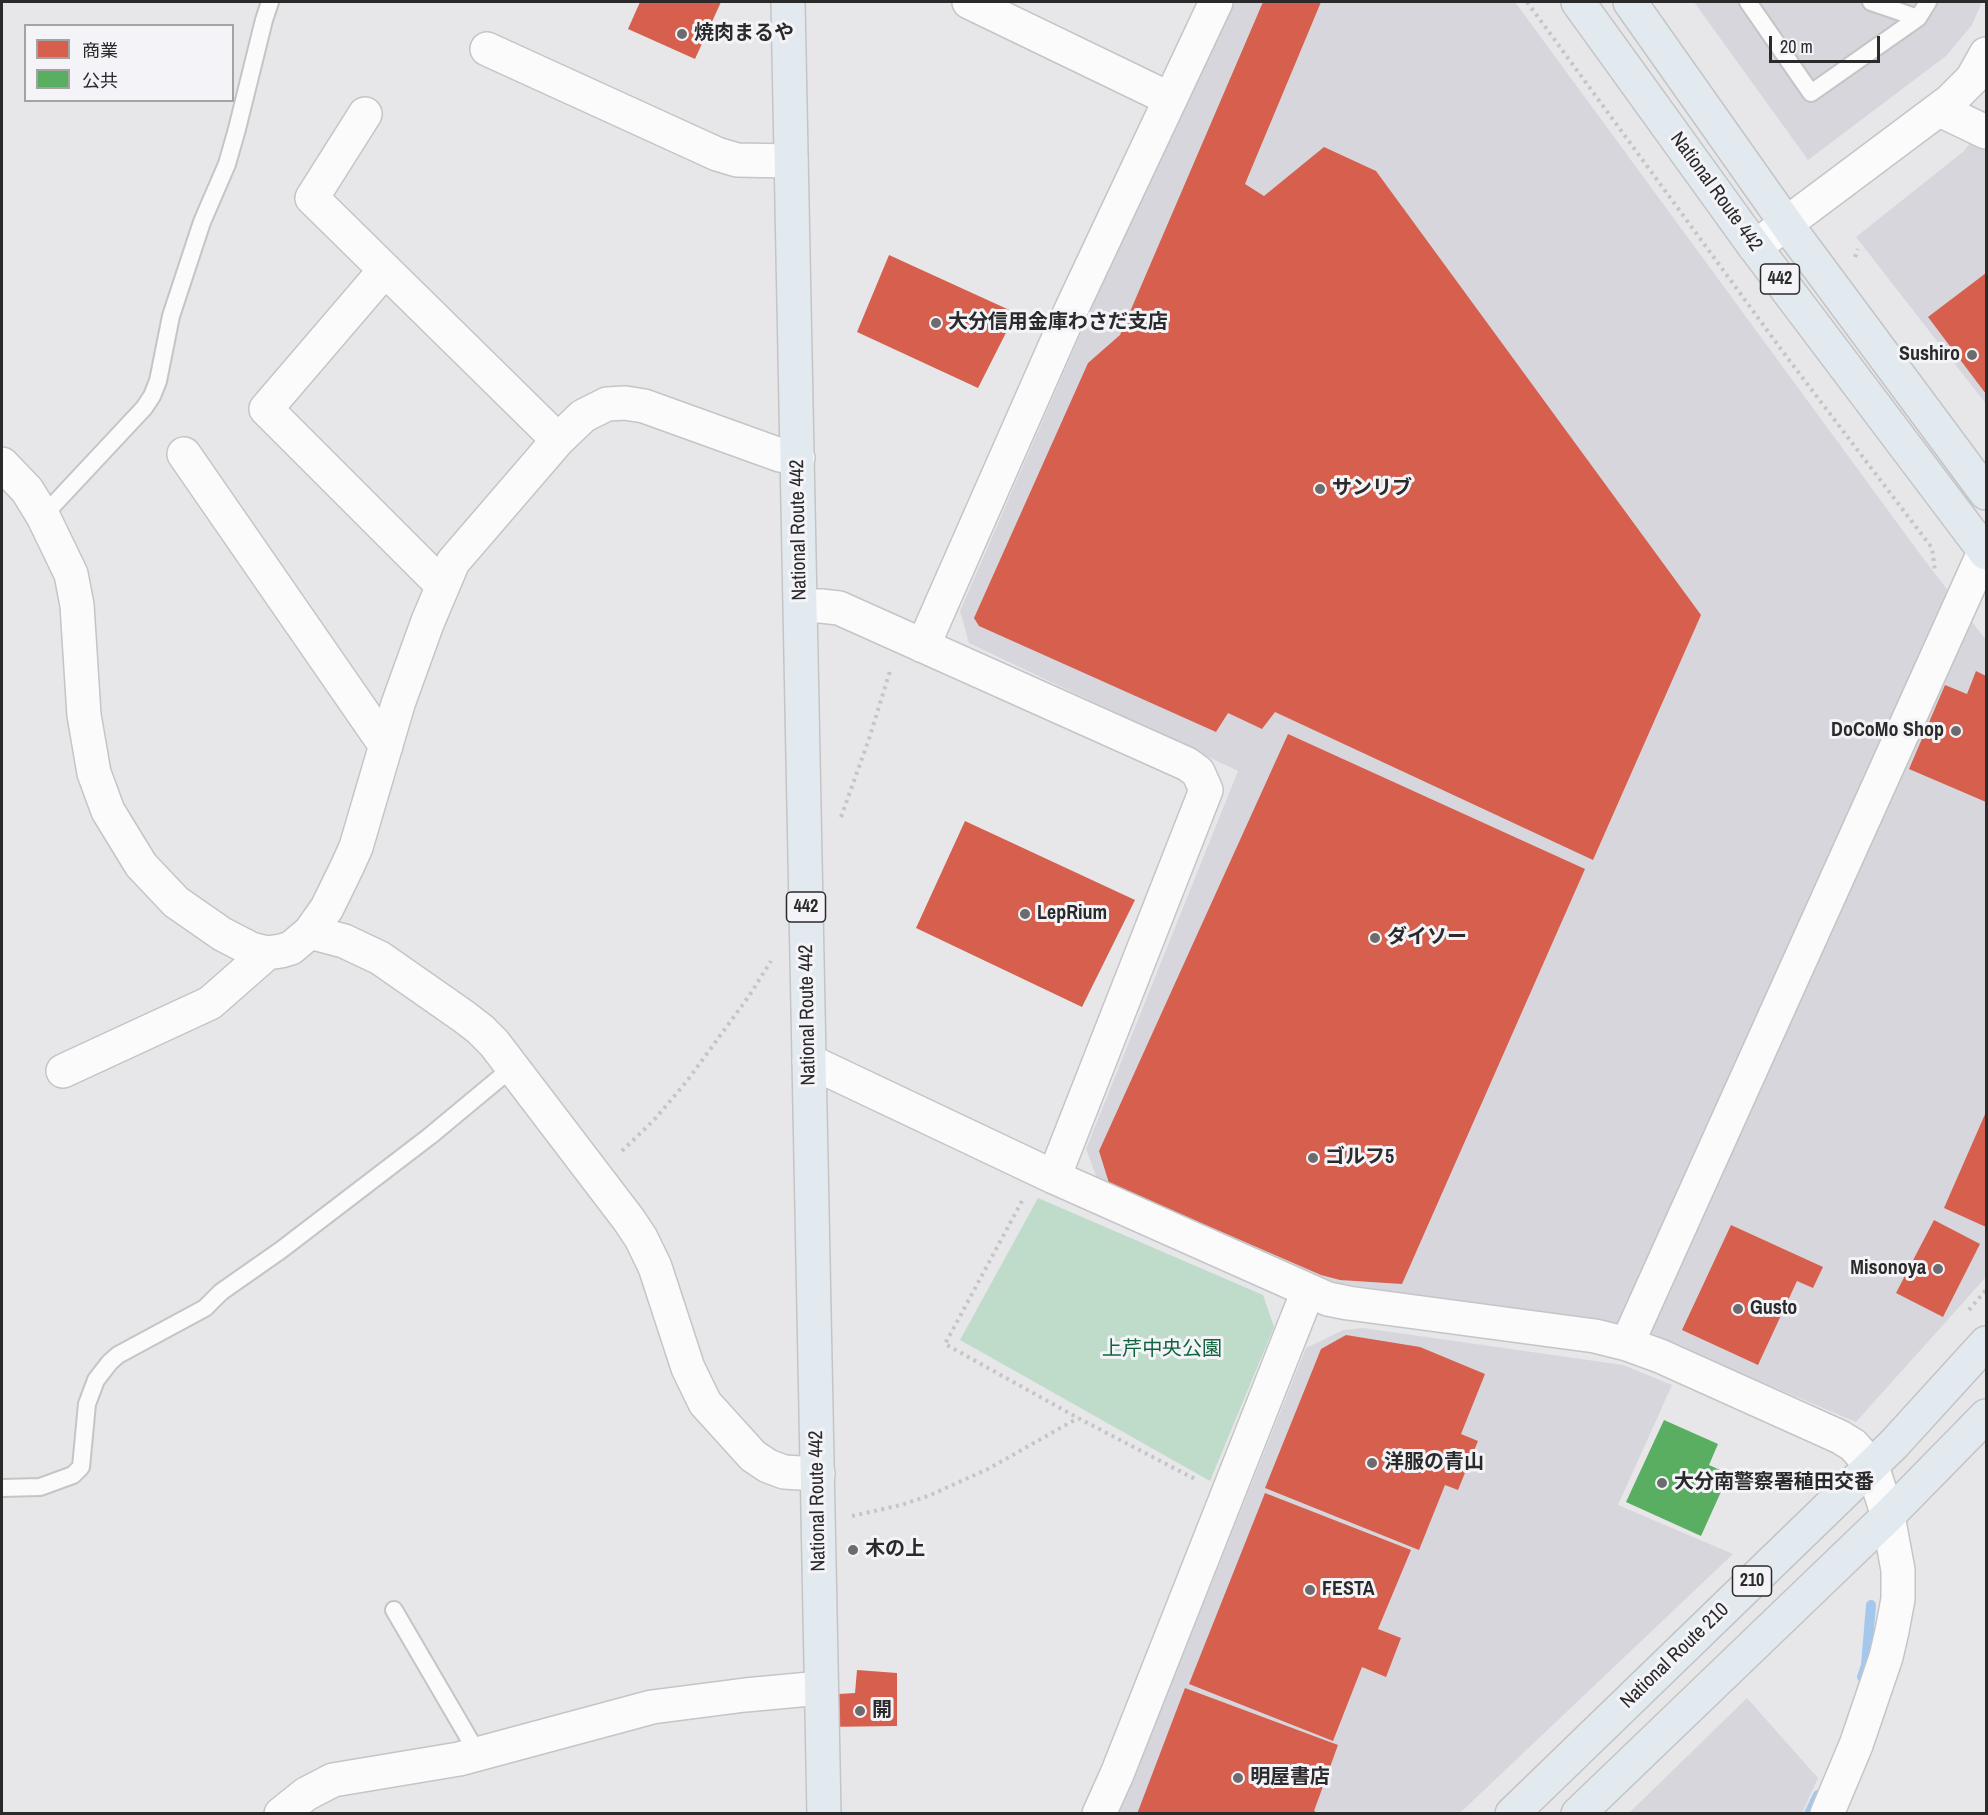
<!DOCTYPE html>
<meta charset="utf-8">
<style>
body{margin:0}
#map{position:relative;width:1988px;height:1815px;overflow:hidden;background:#e7e7e9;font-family:"Archivo Narrow","Noto Sans JP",sans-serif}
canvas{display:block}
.frame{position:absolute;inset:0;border:3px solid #2a2a2b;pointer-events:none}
.legend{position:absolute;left:24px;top:24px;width:210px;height:78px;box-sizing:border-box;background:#f4f3f8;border:2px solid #a3a3a6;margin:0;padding:8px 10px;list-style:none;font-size:18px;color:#2a2a2b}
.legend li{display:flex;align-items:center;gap:12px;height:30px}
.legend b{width:30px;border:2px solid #a3a3a6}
.scale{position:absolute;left:1769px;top:36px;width:111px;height:27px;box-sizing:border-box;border:3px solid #2a2a2b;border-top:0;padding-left:8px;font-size:18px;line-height:21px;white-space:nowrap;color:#2a2a2b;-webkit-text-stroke:4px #f4f3f8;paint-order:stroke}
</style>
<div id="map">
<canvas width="1988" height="1815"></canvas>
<div class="frame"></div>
<ul class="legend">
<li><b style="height:16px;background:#d6604d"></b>商業</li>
<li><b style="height:16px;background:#5aae61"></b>公共</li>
</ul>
<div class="scale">20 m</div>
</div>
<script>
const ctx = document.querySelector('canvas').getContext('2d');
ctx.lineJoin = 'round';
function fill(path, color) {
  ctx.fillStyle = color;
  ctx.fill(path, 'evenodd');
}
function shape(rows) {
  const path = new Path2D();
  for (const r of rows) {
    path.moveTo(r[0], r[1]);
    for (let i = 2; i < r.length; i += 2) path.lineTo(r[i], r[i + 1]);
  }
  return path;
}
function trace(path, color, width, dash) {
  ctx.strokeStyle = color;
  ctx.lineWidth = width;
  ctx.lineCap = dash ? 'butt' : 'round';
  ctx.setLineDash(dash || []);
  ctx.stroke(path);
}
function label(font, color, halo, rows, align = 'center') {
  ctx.font = font + ' "Archivo Narrow","Noto Sans JP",sans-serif';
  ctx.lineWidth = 6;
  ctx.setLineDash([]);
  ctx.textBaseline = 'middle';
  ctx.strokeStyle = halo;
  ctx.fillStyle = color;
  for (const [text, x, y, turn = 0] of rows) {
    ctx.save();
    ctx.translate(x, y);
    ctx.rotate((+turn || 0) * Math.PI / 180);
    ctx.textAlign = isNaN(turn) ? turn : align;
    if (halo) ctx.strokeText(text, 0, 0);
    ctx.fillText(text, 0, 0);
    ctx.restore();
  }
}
const built = shape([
 [1234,2,1515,2,1923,558,1986,640,1986,1277,1856,1422,1677,1346,1608,1323,1329,1282,1098,1181,1086,1149,1238,771,969,643,960,611,1191,79],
 [1694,2,1982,2,1972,25,1946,56,1808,160],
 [1986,121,1986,404,1856,237,1964,151],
 [1363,1328,1623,1365,1672,1385,1618,1505,1733,1554,1460,1813,1119,1814,1306,1348,1343,1330],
 [1747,1698,1818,1778,1802,1813,1629,1813]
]);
const green = shape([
 [1038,1198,1263,1295,1274,1327,1210,1481,960,1340]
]);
const shops = shape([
 [640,2,721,2,695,59,628,29],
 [1263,2,1321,2,1245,184,1264,196,1324,147,1376,171,1701,615,1593,860,1275,712,1262,729,1228,713,1216,732,979,626,974,618,1088,363,1120,335],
 [889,255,1016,313,978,388,857,332],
 [1986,273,1986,394,1928,317],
 [1976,671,1986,676,1986,802,1909,769,1945,685,1967,694],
 [1288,734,1585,869,1402,1284,1340,1280,1321,1275,1109,1183,1099,1151],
 [965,821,1135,900,1082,1007,916,928],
 [1986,1112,1986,1227,1944,1208],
 [1934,1220,1980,1244,1943,1317,1896,1293],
 [1731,1225,1823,1267,1813,1288,1797,1281,1758,1365,1682,1330],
 [1346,1335,1420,1347,1485,1374,1461,1434,1478,1441,1458,1490,1445,1485,1419,1550,1265,1488,1321,1349],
 [1265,1493,1411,1550,1378,1629,1401,1638,1386,1677,1362,1667,1333,1741,1189,1684],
 [857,1670,897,1673,897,1726,823,1727,823,1695,855,1693],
 [1185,1688,1338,1745,1314,1811,1320,1814,1137,1814]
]);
const public = shape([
 [1664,1420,1718,1444,1709,1465,1729,1474,1701,1536,1626,1502]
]);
const stream = shape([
 [1862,1677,1866,1665,1871,1605],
 [1809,1814,1818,1795]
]);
const path = shape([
 [1527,2,1786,356,1932,548,1935,571],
 [1855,257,1858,249],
 [841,817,869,739,890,671],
 [622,1151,654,1120,687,1081,749,996,771,961],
 [1022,1201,945,1344,1078,1418,1195,1479],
 [1969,1310,1986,1290],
 [852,1516,901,1505,928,1496,988,1469,1078,1418]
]);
const lane = shape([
 [1748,2,1811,93,1918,18,1928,2],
 [1871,2,1918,18],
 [43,516,144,408,152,396,158,381,171,316,202,222,227,164,237,129,264,20,270,2],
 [2,1488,40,1487,73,1475,81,1467,87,1404,96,1380,110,1362,118,1355,205,1308,221,1292,281,1250,430,1136,513,1067],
 [394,1610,478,1754]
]);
const street = shape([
 [969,2,1170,99],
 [487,49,717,154,737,160,791,161],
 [1940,110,1986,132],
 [365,114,312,198,558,440],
 [385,270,266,409,442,585],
 [184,454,386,746],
 [2,464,27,490,43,516,71,574,77,605,84,715,94,773,108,811,141,865,176,902,222,934,251,949,267,953,281,951,291,948,310,932,327,908,347,867,356,847,398,704,428,621,453,562,558,440,583,416,607,404,625,403,644,406,780,455,798,458],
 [310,932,344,941,380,958,463,1016,480,1029,494,1043,629,1220,641,1238,655,1267,688,1368,705,1403,753,1456,768,1466,784,1472,818,1474],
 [63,1071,210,1003,267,953],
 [281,1814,306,1794,333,1780,459,1759,652,1707,745,1695,821,1688],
 [1827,1814,1856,1745,1886,1657,1892,1631,1898,1599,1898,1570,1888,1516]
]);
const secondary = shape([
 [1755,247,1950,101,1972,79,1986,54],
 [801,606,821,606,839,608,1187,764,1198,772,1206,790,1054,1177],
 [923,646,1071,310,1216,2],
 [809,1061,1054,1177,1328,1299,1348,1303,1595,1336,1627,1344,1660,1356,1840,1437,1853,1445,1872,1466,1888,1516],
 [1627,1344,1985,550],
 [1099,1814,1117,1774,1308,1291]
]);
const highway = shape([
 [788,2,824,1814],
 [1578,2,1752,243,1986,553],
 [1630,2,1793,233,1986,493],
 [1512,1814,1894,1444,1986,1343],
 [1578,1814,1888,1516,1986,1416]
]);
const markers = [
 [682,34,6,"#6c6c6e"],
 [936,323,6,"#6c6c6e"],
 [1972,355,6,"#6c6c6e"],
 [1320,489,6,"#6c6c6e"],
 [1956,731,6,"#6c6c6e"],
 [1025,914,6,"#6c6c6e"],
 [1375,938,6,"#6c6c6e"],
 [1313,1158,6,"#6c6c6e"],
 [1938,1269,6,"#6c6c6e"],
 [1738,1309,6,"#6c6c6e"],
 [1372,1463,6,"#6c6c6e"],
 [1662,1483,6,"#6c6c6e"],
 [853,1550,6,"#6c6c6e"],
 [1310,1590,6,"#6c6c6e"],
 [860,1711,6,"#6c6c6e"],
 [1238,1778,6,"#6c6c6e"]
];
const shields = [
 [1780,279,39],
 [806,907,39],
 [1752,1581,39]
];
const shieldNames = [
 ["442",1780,279],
 ["442",806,907],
 ["210",1752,1581]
];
const poiNames = [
 ["焼肉まるや",694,34],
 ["大分信用金庫わさだ支店",948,323],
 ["Sushiro",1960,355,"right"],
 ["サンリブ",1332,489],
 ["DoCoMo Shop",1944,731,"right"],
 ["LepRium",1037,914],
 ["ダイソー",1387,938],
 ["ゴルフ5",1325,1158],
 ["Misonoya",1926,1269,"right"],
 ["Gusto",1750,1309],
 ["洋服の青山",1384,1463],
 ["大分南警察署稙田交番",1674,1483],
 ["木の上",865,1550],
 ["FESTA",1322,1590],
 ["開",872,1711],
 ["明屋書店",1250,1778]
];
const streetNames = [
 ["National Route 442",1716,192,54],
 ["National Route 442",799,530,-91],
 ["National Route 442",808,1015,-91],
 ["National Route 442",818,1501,-91],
 ["National Route 210",1675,1656,-44]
];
const parkNames = [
 ["上芹中央公園",1162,1350]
];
fill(built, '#d7d6dd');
fill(green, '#bfdccb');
fill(shops, '#d6604d');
fill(public, '#5aae61');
trace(stream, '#a4c8ed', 10);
trace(lane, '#c5c4c6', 20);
trace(street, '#c5c4c6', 36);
trace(secondary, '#c5c4c6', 36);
trace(highway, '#c4c4c5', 36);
trace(path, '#c5c5c6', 4, [3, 4.5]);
trace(lane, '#fbfbfc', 16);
trace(street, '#fbfbfc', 33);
trace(secondary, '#fbfbfc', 33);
trace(highway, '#e2eaf0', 33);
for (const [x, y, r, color] of markers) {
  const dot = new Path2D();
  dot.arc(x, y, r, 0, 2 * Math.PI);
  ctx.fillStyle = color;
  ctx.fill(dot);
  trace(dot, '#f4f3f8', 2);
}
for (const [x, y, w] of shields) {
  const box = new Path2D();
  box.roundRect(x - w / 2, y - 15, w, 30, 4.5);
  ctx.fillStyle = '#f4f3f8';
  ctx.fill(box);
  trace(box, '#2a2a2b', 1.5);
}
label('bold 18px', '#2a2a2b', null, shieldNames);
label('bold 20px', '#2a2a2b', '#f4f3f8', poiNames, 'left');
label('20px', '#2a2a2b', '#f4f3f8', streetNames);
label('20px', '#11643e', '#f4f3f8', parkNames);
</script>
